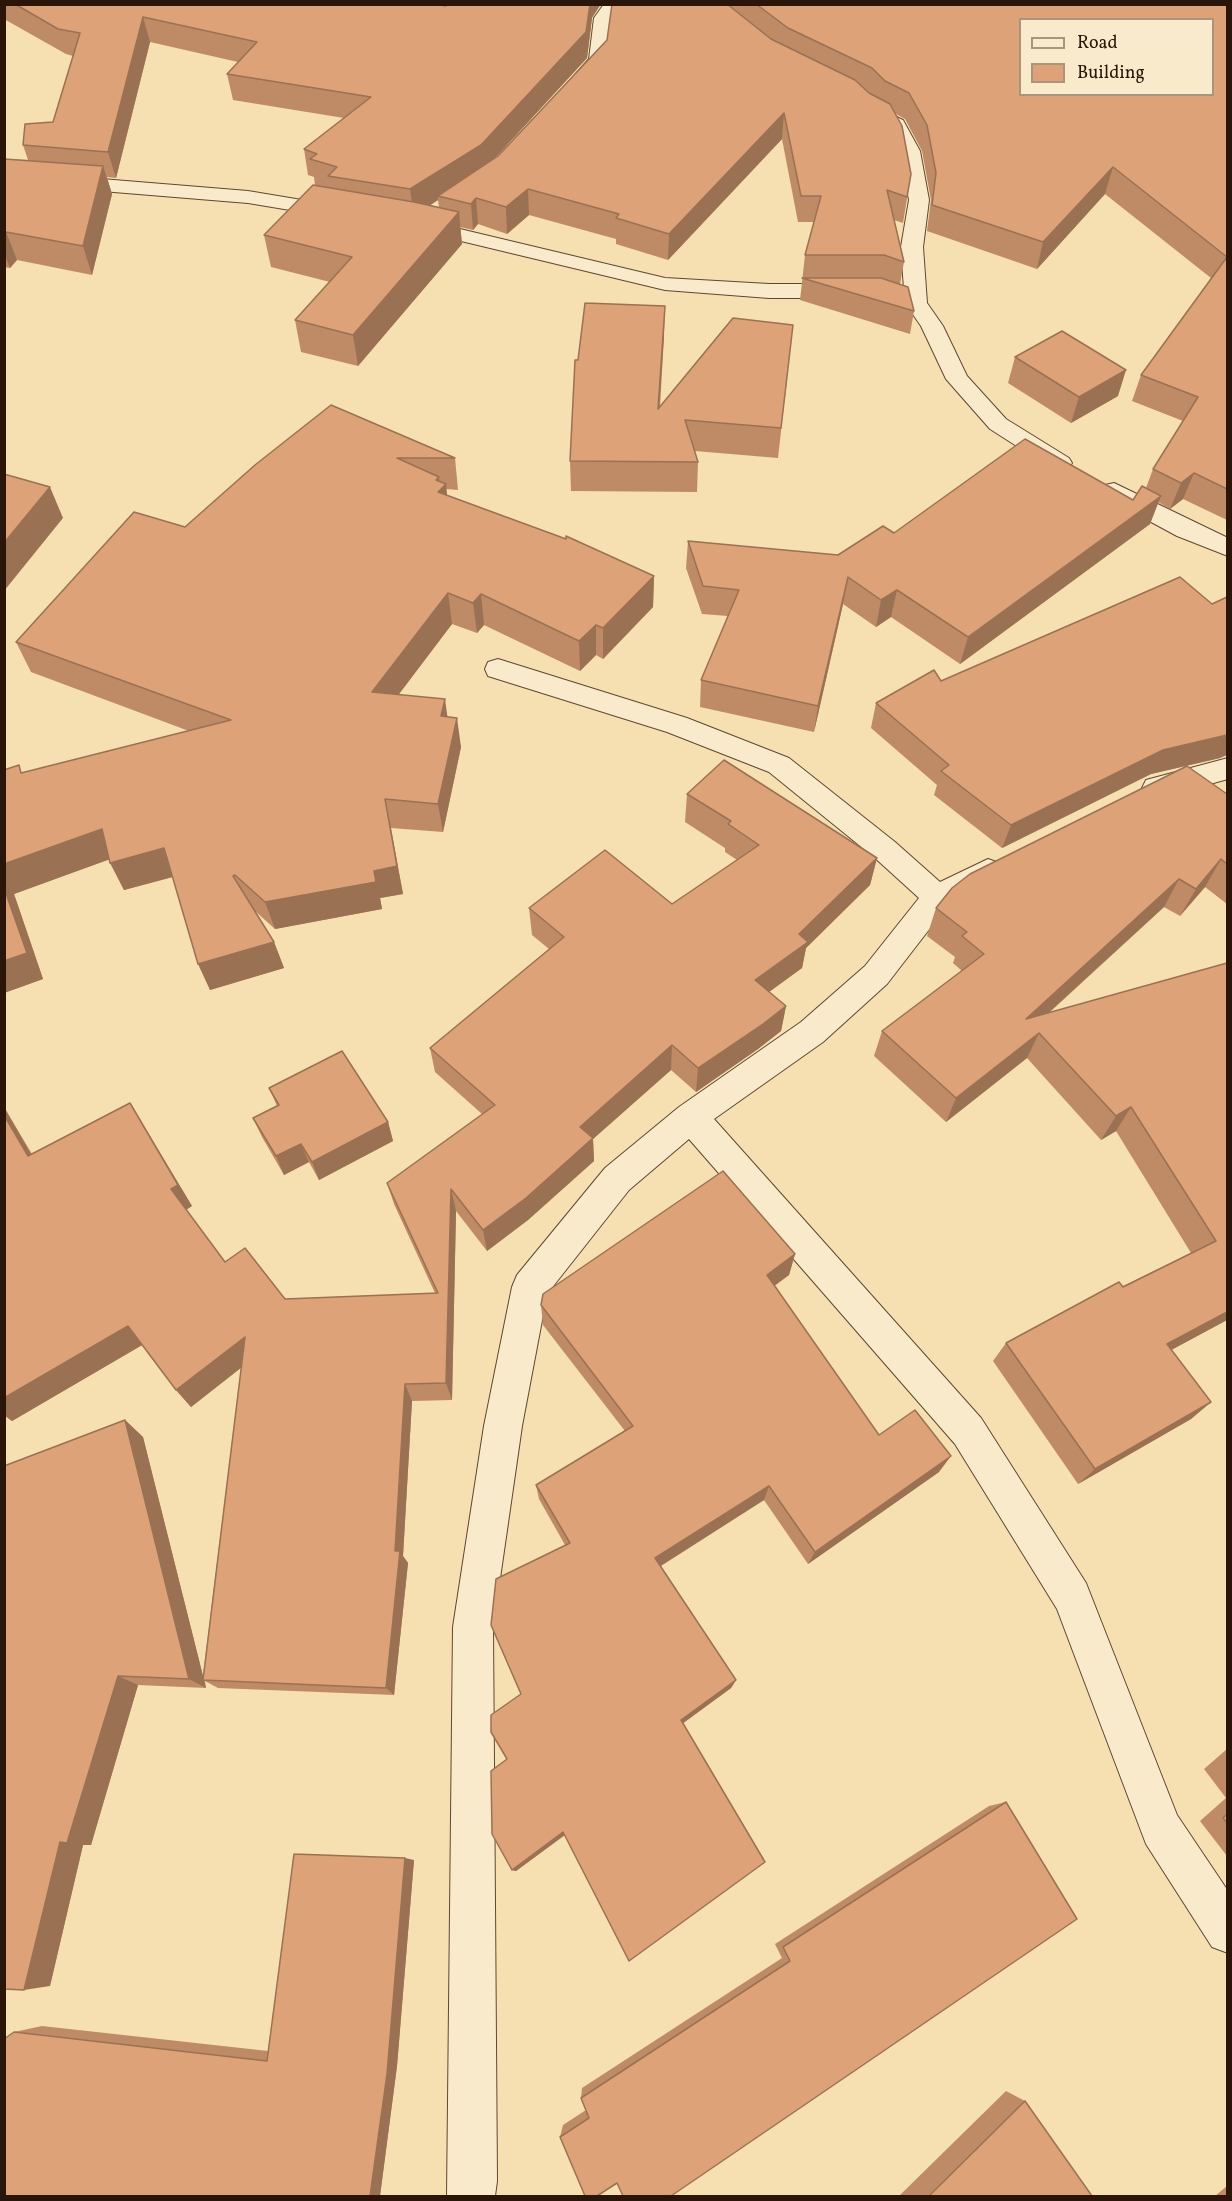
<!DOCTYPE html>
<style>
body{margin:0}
#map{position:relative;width:1232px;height:2201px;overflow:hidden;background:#f6dfb0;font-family:Vollkorn,serif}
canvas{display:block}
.frame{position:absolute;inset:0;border:6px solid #2b1508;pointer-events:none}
.legend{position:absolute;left:1019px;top:18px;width:195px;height:78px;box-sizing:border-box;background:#f9eacc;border:2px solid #a7957e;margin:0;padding:8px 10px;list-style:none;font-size:18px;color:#2b1508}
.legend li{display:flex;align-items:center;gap:12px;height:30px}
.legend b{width:30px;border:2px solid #a7957e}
</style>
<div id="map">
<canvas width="1232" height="2201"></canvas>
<div class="frame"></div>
<ul class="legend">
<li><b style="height:8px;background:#f9eacc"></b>Road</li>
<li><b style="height:16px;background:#dda277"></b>Building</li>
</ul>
</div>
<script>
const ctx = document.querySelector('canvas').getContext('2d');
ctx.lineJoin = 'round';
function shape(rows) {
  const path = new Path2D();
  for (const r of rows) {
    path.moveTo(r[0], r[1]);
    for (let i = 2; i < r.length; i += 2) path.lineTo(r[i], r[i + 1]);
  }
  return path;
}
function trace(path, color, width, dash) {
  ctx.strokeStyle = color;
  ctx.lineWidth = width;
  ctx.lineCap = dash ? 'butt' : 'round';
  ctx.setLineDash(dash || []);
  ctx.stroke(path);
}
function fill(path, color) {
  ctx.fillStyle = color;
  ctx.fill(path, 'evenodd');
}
const street = shape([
 [604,4,622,4,612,18,607,60,583,88,569,88,567,84,589,59,594,18,604,4],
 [874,107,903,120,920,151,929,200,923,247,927,303,943,326,967,376,1006,419,1069,458,1072,463,1069,468,1060,471,1051,468,990,429,946,379,921,326,905,303,901,247,909,200,900,151,888,128,864,113,874,107],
 [4,171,248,191,338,206,345,208,348,212,345,216,338,218,248,203,4,183,4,171],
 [418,219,665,278,769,284,847,284,855,286,858,291,855,296,847,298,769,298,665,290,411,229,408,225,411,221,418,219],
 [1114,483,1228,538,1228,556,1177,536,1105,497,1102,491,1105,485,1114,483],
 [498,659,687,718,789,758,895,842,940,882,988,859,999,863,1003,871,999,879,948,905,887,984,823,1042,714,1119,981,1418,1086,1583,1177,1815,1228,1891,1228,1953,1212,1947,1146,1844,1057,1609,955,1444,689,1139,629,1190,547,1294,522,1426,493,1627,497,2181,495,2196,447,2196,453,1627,484,1426,512,1287,517,1275,605,1168,679,1107,801,1022,865,966,919,898,875,858,769,772,667,732,488,676,485,669,488,662,498,659],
 [1228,758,1228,779,1156,799,1146,796,1142,788,1146,780,1228,758]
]);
const wall = shape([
 [4,4,436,4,446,6,592,18,587,58,494,159,498,156,607,40,612,4,1227,4,1227,520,1183,499,1170,509,1158,502,1150,524,960,664,891,617,876,627,843,604,814,732,700,707,701,680,728,616,702,614,686,568,688,541,838,555,894,533,1133,500,1146,488,1153,469,1183,421,1132,401,1141,375,1211,278,1105,194,1037,269,927,231,931,200,922,151,905,119,896,114,911,174,903,223,894,220,904,262,900,284,914,311,910,334,800,300,805,255,814,222,798,222,782,139,668,260,616,244,616,239,529,215,507,234,478,224,473,230,460,227,462,244,358,366,301,352,295,320,330,282,271,267,264,235,318,186,315,185,314,177,308,175,304,149,344,118,233,100,227,74,238,62,150,42,116,178,107,177,112,194,92,275,17,260,10,268,4,267,4,159,28,160,23,145,53,122,73,56,66,54,4,19],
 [438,200,439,207,430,205],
 [793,325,778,458,695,451,698,462,697,492,571,491,570,461,578,360,664,336,660,408],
 [1015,357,1118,396,1071,423,1008,383],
 [331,405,455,458,458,490,446,489,447,496,654,576,653,607,603,659,596,655,580,671,484,625,477,633,452,624,398,695,448,717,461,747,443,832,391,828,403,894,380,898,382,909,275,929,255,911,274,942,284,968,210,990,173,877,124,890,109,859,14,894,43,979,4,993,4,770,23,773,189,731,31,672,16,642,185,527],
 [1212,604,1220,758,1151,774,1002,848,934,795,937,785,871,728,876,703,941,681],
 [687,794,877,858,870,885,806,948,802,968,769,992,786,1006,781,1031,758,1049,696,1092,671,1070,593,1139,594,1161,528,1220,487,1251,456,1211,452,1400,412,1401,403,1556,408,1563,394,1695,218,1688,205,1681,206,1688,138,1685,91,1845,83,1845,50,1986,125,1420,143,1437,203,1676,241,1368,191,1407,176,1390,142,1345,12,1421,4,1415,4,1107,32,1154,130,1103,192,1206,186,1210,225,1262,285,1299,435,1293,394,1204,387,1183,482,1114,435,1072,430,1048,549,949,532,935,529,908,672,904,737,860,725,852,725,848,685,822],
 [1227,794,1227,904,1205,887,1180,916,1164,907,1049,1013,1227,963,1227,1320,1171,1350,1211,1402,1191,1419,1078,1484,993,1361,1006,1343,1191,1253,1116,1131,1101,1140,1027,1058,946,1122,874,1056,882,1031,962,971,953,963,955,957,927,936,936,908],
 [269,1088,388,1122,393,1141,319,1180,309,1162,284,1175,262,1137,253,1118,277,1106],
 [795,1254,789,1275,774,1286,879,1435,939,1472,808,1564,764,1500,661,1566,736,1680,731,1688,683,1723,564,1835,516,1871,512,1870,507,1759,521,1694,565,1545,539,1499,536,1485,625,1431,543,1325,541,1305],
 [1227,1749,1227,1856,1200,1821,1226,1798,1204,1769],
 [1006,1802,617,2183,560,2137,563,2125,586,2110,581,2098,582,2088,782,1958,775,1944,989,1806],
 [414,1860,397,2066,380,2196,4,2196,14,2032,42,2026,268,2051],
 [1006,2091,1025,2101,1092,2196,899,2196],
 [1227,2186,1227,2196,1215,2196]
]);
const shadedWall = shape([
 [590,4,601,4,592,18,587,58,483,171,438,196,438,200,414,216,410,189],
 [143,17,150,42,116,178,108,152],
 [784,113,782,139,668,260,669,234],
 [103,166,112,194,92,275,83,246],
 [1113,167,1105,194,1037,269,1043,242],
 [528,189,529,215,507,234,506,207],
 [476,198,478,224,473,230,471,204],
 [459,212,462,244,358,366,353,335],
 [6,232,17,260,10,268,4,253,4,234],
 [665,306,664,336,657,440,658,409],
 [1126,370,1118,396,1071,423,1079,397],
 [1194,473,1183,499,1170,509,1181,483],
 [439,477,440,490,446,484,449,515,440,511,436,480],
 [50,487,63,518,4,591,4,543],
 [1161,496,1150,524,960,664,968,637],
 [654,576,653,607,603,659,603,628],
 [848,577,843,604,814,732,818,706],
 [897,590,891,617,876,627,881,600],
 [448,593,452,624,378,722,372,692],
 [481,594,484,625,477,633,473,603],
 [596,625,596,655,580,671,579,641],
 [445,699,449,728,441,716],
 [457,718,461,747,443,832,438,804],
 [1227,735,1227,755,1220,758,1151,774,1002,848,1011,825,1163,750],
 [385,799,403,894,380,898,382,909,275,929,265,902,374,871],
 [102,829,116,857,14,894,43,979,4,993,4,864],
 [164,848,176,876,124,890,110,863],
 [877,858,870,885,806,948,802,968,751,1005,755,980,799,934],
 [1221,859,1205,887,1180,916,1196,889],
 [1179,879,1164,907,1014,1044,1026,1019],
 [274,942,284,968,210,990,198,964],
 [786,1006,781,1031,758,1049,696,1092,698,1068],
 [1039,1033,1027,1058,946,1122,956,1098],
 [672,1045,671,1070,593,1139,594,1161,528,1220,487,1251,483,1230,580,1127],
 [130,1103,192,1206,184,1211,171,1189],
 [4,1107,45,1179,28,1156,4,1115],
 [1131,1107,1116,1131,1101,1140,1116,1116],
 [388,1122,393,1141,319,1180,312,1162],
 [301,1144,309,1162,284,1175,276,1156],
 [451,1189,456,1211,452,1400,446,1383],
 [795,1254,789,1275,762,1295,767,1275],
 [1227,1312,1227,1320,1149,1362,1167,1344],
 [128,1326,144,1344,12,1421,4,1415,4,1398],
 [245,1337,257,1355,191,1407,176,1390],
 [405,1384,412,1401,403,1556,408,1563,394,1695,386,1688,395,1551],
 [1211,1402,1191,1419,1078,1484,1095,1469],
 [125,1420,143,1437,206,1688,189,1679],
 [951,1456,939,1472,808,1564,815,1552],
 [769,1486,764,1500,654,1570,655,1558],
 [118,1676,138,1685,91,1845,83,1845,50,1986,24,1990,60,1842],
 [736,1680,731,1688,678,1727,681,1720],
 [563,1832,565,1835,516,1871,512,1870],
 [405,1858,414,1860,397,2066,380,2196,370,2196]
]);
const building = shape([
 [15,4,436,4,446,6,447,4,590,4,586,32,481,145,410,189,328,176,337,167,310,159,317,154,304,149,371,97,227,74,257,42,143,17,108,152,23,145,25,124,53,122,80,33,58,29,15,4],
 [612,4,727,4,771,39,855,80,869,93,890,104,902,126,911,174,907,197,887,190,904,262,884,255,805,255,821,196,801,196,784,113,669,234,616,218,619,214,528,189,506,207,476,198,471,204,438,196,498,156,607,40,612,4],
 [756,4,1227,4,1227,489,1194,473,1181,483,1153,469,1198,397,1141,375,1227,257,1113,167,1043,242,932,205,936,173,927,125,909,93,885,81,872,68,788,28,756,4],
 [1020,20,1212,20,1212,94,1020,94,1020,20],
 [4,159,103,166,83,246,6,232,4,234,4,159],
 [313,185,414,202,459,212,353,335,295,320,352,257,264,235,313,185],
 [802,278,881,278,908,287,914,311,802,278],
 [585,303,665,306,658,409,733,318,793,325,781,428,685,420,698,462,570,461,575,360,578,360,585,303],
 [1062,331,1126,370,1079,397,1015,357,1062,331],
 [331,405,455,458,397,458,439,477,436,480,446,484,438,492,566,539,566,536,654,576,603,628,596,625,579,641,481,594,473,603,448,593,372,692,445,699,441,716,457,718,438,804,385,799,397,866,374,871,376,882,265,902,235,875,233,876,274,942,198,964,164,848,110,863,102,829,4,864,4,770,19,765,21,773,231,720,16,642,134,512,185,527,255,465,331,405],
 [1025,439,1133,500,1142,486,1161,496,968,637,897,590,881,600,848,577,818,706,701,680,739,590,703,586,688,541,838,555,883,526,894,533,1025,439],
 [4,474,50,487,4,543,4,474],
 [1180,577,1212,604,1227,597,1227,735,1163,750,1011,825,941,771,949,765,876,703,934,670,941,681,1180,577],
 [724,760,877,858,799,934,808,942,755,980,786,1006,763,1024,698,1068,672,1045,580,1127,593,1138,526,1198,483,1230,451,1189,446,1383,405,1384,395,1551,400,1551,386,1688,203,1680,245,1337,176,1390,128,1326,4,1398,4,1115,28,1156,130,1103,178,1185,171,1189,225,1262,245,1248,285,1299,438,1293,387,1183,495,1105,430,1048,564,937,529,908,605,850,672,904,759,845,728,824,731,821,687,794,724,760],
 [1187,766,1227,794,1227,864,1221,859,1196,889,1179,879,1026,1019,1227,963,1227,1312,1167,1344,1211,1402,1095,1469,1006,1343,1119,1282,1123,1287,1216,1241,1131,1107,1116,1116,1039,1033,956,1098,882,1031,984,954,962,936,967,932,936,908,952,888,970,874,1187,766],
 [4,888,27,953,4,961,4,888],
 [342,1051,388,1122,312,1162,301,1144,276,1156,253,1118,279,1105,269,1088,342,1051],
 [723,1171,795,1254,767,1275,879,1435,915,1410,951,1456,815,1552,769,1486,655,1558,736,1680,681,1720,765,1862,629,1961,563,1832,512,1870,492,1834,491,1771,507,1759,491,1732,491,1715,521,1694,491,1625,496,1579,570,1543,536,1485,633,1426,541,1305,543,1294,723,1171],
 [125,1420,189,1679,118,1676,67,1843,60,1842,24,1990,4,1989,4,1466,125,1420],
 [1006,1802,1077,1919,671,2196,623,2196,617,2183,597,2196,585,2196,560,2137,589,2118,581,2098,790,1961,783,1947,1006,1802],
 [1227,1814,1227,1823,1223,1818,1227,1814],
 [294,1854,405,1858,387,2074,370,2196,4,2196,4,2039,14,2032,267,2061,294,1854],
 [1025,2101,1092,2196,929,2196,1025,2101]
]);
trace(street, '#5e4832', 2);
fill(street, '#f9eacc');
fill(wall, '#be8b66');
fill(shadedWall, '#9b7153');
fill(building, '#dda277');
trace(building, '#9b7153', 1.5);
</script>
